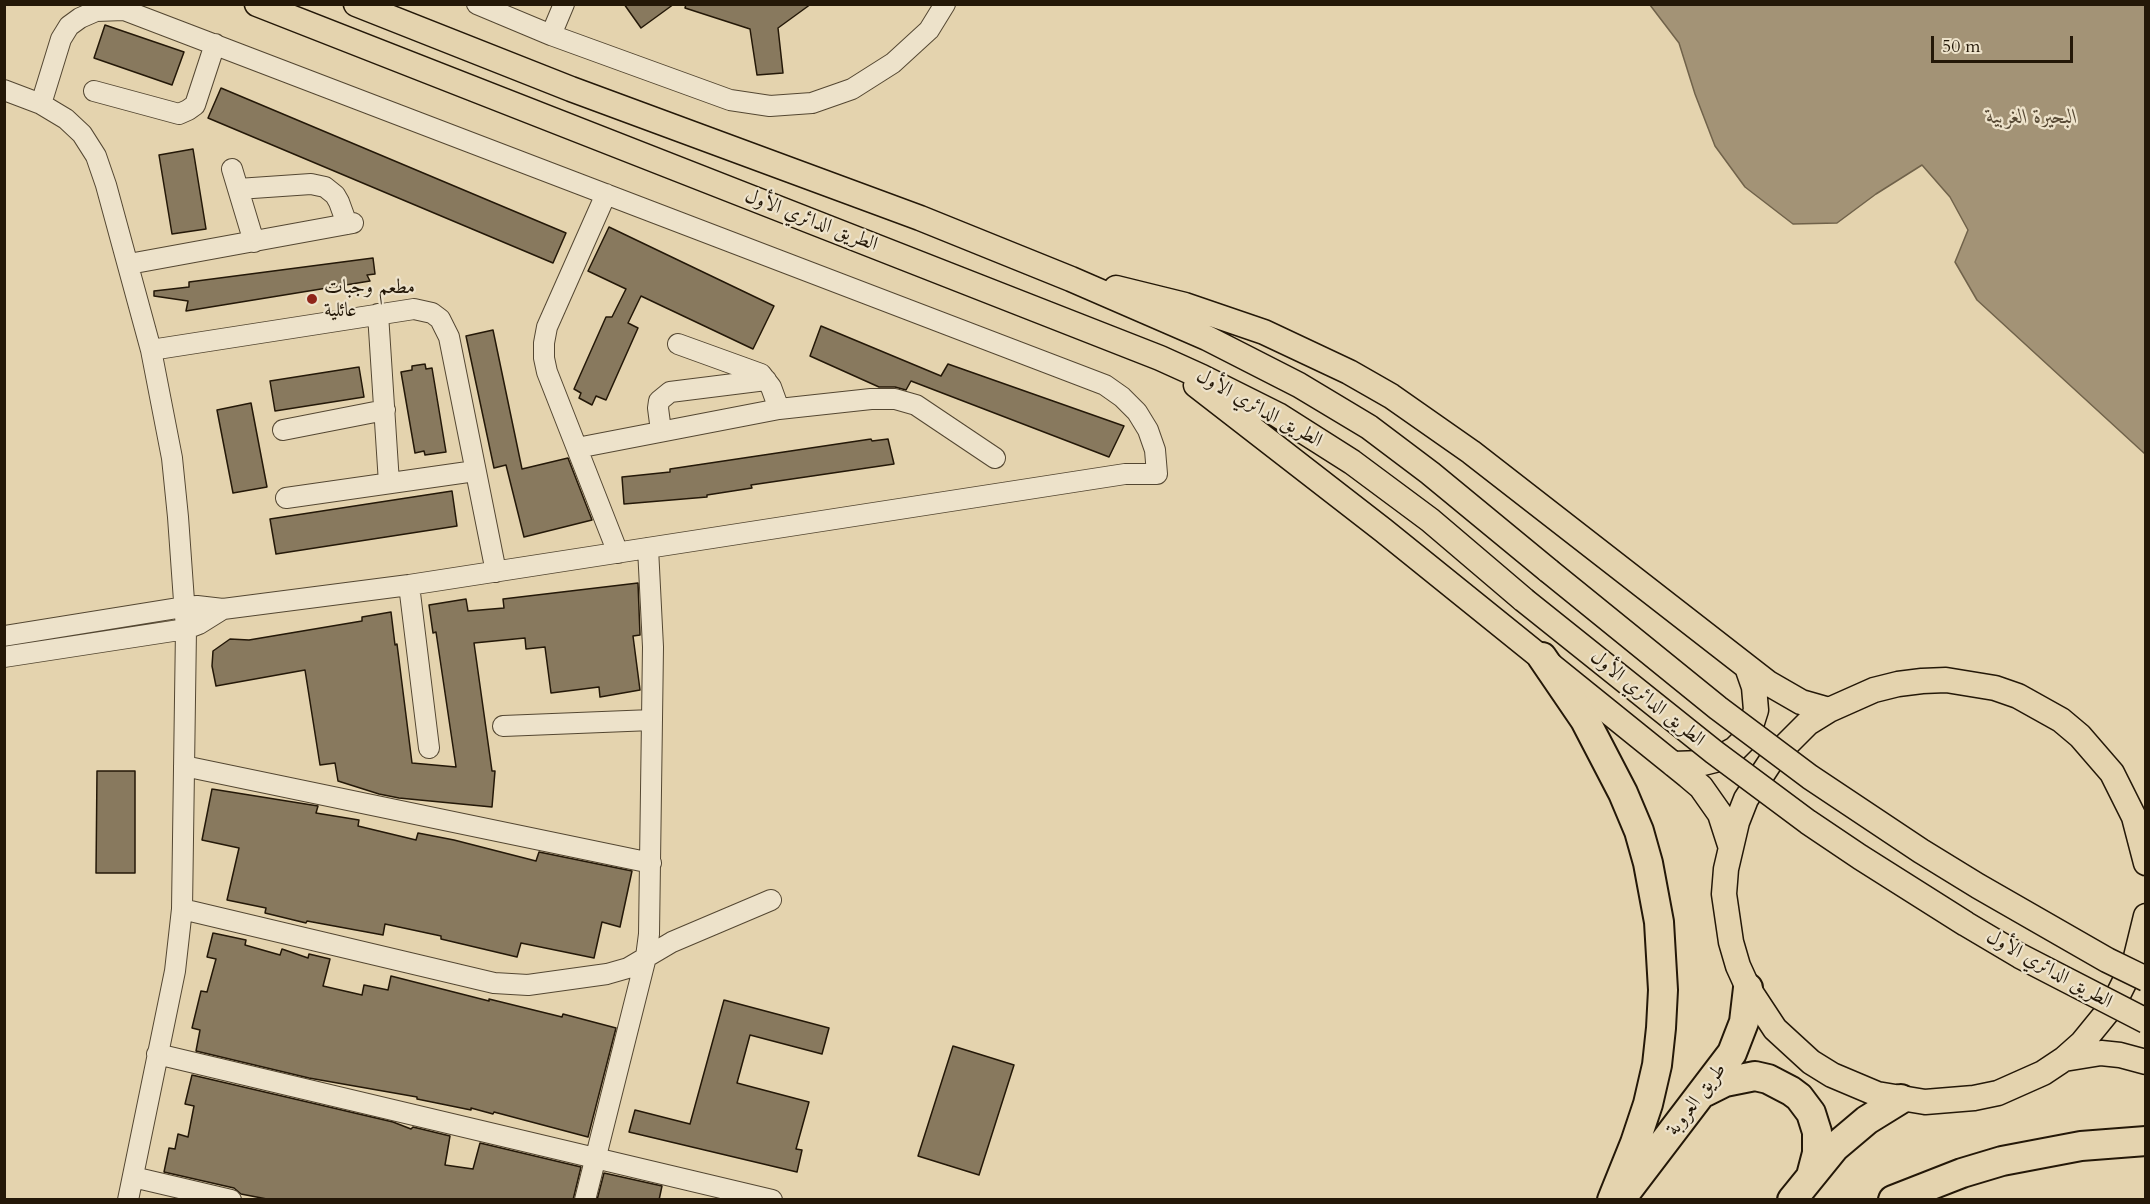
<!DOCTYPE html>
<meta charset="utf-8">
<style>
body{margin:0}
#map{position:relative;width:2150px;height:1204px;overflow:hidden;background:#e4d3ae;font-family:Cardo,serif}
canvas{display:block}
.frame{position:absolute;inset:0;border:6px solid #241808;pointer-events:none}
.scale{position:absolute;left:1931px;top:36px;width:142px;height:27px;box-sizing:border-box;border:3px solid #241808;border-top:0;padding-left:8px;font-size:18px;line-height:21px;white-space:nowrap;color:#241808;-webkit-text-stroke:4px #ede2ca;paint-order:stroke}
</style>
<div id="map">
<canvas width="2150" height="1204"></canvas>
<div class="frame"></div>
<div class="scale">50 m</div>
</div>
<script>
const ctx = document.querySelector('canvas').getContext('2d');
ctx.lineJoin = 'round';
function fill(path, color) {
  ctx.fillStyle = color;
  ctx.fill(path, 'evenodd');
}
function shape(rows) {
  const path = new Path2D();
  for (const r of rows) {
    path.moveTo(r[0], r[1]);
    for (let i = 2; i < r.length; i += 2) path.lineTo(r[i], r[i + 1]);
  }
  return path;
}
function trace(path, color, width, dash) {
  ctx.strokeStyle = color;
  ctx.lineWidth = width;
  ctx.lineCap = dash ? 'butt' : 'round';
  ctx.setLineDash(dash || []);
  ctx.stroke(path);
}
function label(font, color, halo, rows, align = 'center') {
  ctx.font = font + ' Cardo,Amiri,serif';
  ctx.lineWidth = 4.5;
  ctx.setLineDash([]);
  ctx.textBaseline = 'middle';
  ctx.strokeStyle = halo;
  ctx.fillStyle = color;
  for (const [text, x, y, turn = 0] of rows) {
    ctx.save();
    ctx.translate(x, y);
    ctx.rotate((+turn || 0) * Math.PI / 180);
    ctx.textAlign = isNaN(turn) ? turn : align;
    if (halo) ctx.strokeText(text, 0, 0);
    ctx.fillText(text, 0, 0);
    ctx.restore();
  }
}
const water = shape([
 [1650,5,2145,5,2145,454,1977,300,1955,262,1968,230,1950,197,1922,165,1876,194,1837,223,1793,224,1745,187,1715,146,1695,94,1679,43,1650,5]
]);
const building = shape([
 [624,4,674,4,641,28,624,4],
 [686,4,811,4,778,28,783,73,757,75,750,29,685,8,686,4],
 [105,25,184,52,172,85,94,58,105,25],
 [221,88,566,233,553,263,208,118,221,88],
 [193,149,206,229,172,234,159,155,193,149],
 [609,227,774,306,753,349,641,296,628,323,638,328,606,400,596,396,592,405,579,398,581,393,574,389,606,317,612,317,626,289,588,271,609,227],
 [373,258,375,274,367,275,370,281,186,311,188,301,154,296,154,291,189,287,189,282,373,258],
 [821,326,941,376,948,364,1124,426,1109,457,911,381,906,390,895,387,879,387,810,356,821,326],
 [493,330,522,469,568,458,592,520,524,537,506,465,494,468,466,336,493,330],
 [425,364,426,369,432,368,446,452,425,455,424,451,415,453,401,372,412,370,412,366,425,364],
 [359,367,364,397,275,411,270,381,359,367],
 [251,403,267,487,233,493,217,410,251,403],
 [871,439,872,441,888,439,894,464,751,485,752,488,707,495,707,497,624,504,622,477,670,472,670,469,871,439],
 [452,491,457,526,276,554,270,519,452,491],
 [638,583,640,635,633,636,640,690,600,697,599,687,551,693,545,647,526,649,525,638,474,643,492,771,495,771,492,807,399,798,379,794,338,781,335,763,320,765,305,670,216,686,212,666,213,651,230,639,249,640,362,621,362,617,391,612,395,645,397,644,412,763,456,767,436,632,433,633,429,605,466,599,468,611,504,608,503,599,638,583],
 [97,771,135,771,135,873,96,873,97,771],
 [212,789,318,806,316,813,359,820,358,826,416,840,418,833,454,840,536,861,539,852,632,871,620,927,602,922,594,958,521,943,517,957,441,939,441,936,385,924,383,935,307,921,306,923,265,913,266,908,227,900,239,848,202,840,212,789],
 [213,933,246,940,245,945,280,955,282,949,308,958,309,954,330,959,323,986,362,995,364,985,388,990,391,976,489,1001,489,999,562,1017,563,1014,616,1028,588,1137,494,1112,493,1114,471,1108,471,1110,417,1099,417,1097,309,1078,196,1051,200,1030,192,1028,201,991,207,992,216,959,207,957,213,933],
 [724,1000,829,1028,822,1054,750,1035,737,1083,809,1102,796,1149,802,1150,797,1172,629,1132,635,1110,690,1124,724,1000],
 [953,1046,1014,1065,979,1175,918,1156,953,1046],
 [192,1075,393,1122,411,1129,413,1127,450,1136,445,1165,473,1169,480,1143,581,1167,573,1200,272,1200,241,1194,234,1188,164,1172,169,1148,175,1149,178,1134,188,1137,194,1106,185,1104,192,1075],
 [604,1173,662,1186,659,1200,597,1200,604,1173]
]);
const minor = shape([
 [477,4,551,35,730,100,770,106,812,103,852,89,893,63,929,30,945,4],
 [551,35,564,4],
 [4,90,41,104,66,119,82,134,96,156,106,185,151,350,172,458,178,517,186,629,182,909,175,971,128,1200],
 [94,91,179,114,188,110,195,105,215,44],
 [232,169,254,242],
 [238,189,311,184,325,187,335,195,339,202,347,224],
 [606,194,547,327,544,343,544,358,547,372,618,553],
 [129,264,353,223],
 [378,314,389,483],
 [678,344,761,374,771,387,779,409],
 [151,350,414,309,432,313,440,319,449,337,496,572],
 [283,430,385,410],
 [661,431,658,408,659,401,670,392,766,380],
 [577,448,779,409,871,399,895,399,916,405,995,458],
 [286,498,475,471],
 [409,585,429,748],
 [4,636,184,607,197,606,223,609,409,585,1125,474,1157,474,1155,450,1148,430,1137,412,1122,397,1105,385,124,10,96,11,80,18,69,26,61,39,41,104],
 [4,657,186,629,199,624,223,609],
 [503,726,652,720],
 [184,766,651,863],
 [182,909,494,983,528,985,607,974,628,968,672,942,771,900],
 [157,1054,772,1200],
 [133,1177,231,1200],
 [585,1200,646,957,649,934,653,647,648,548]
]);
const major = shape([
 [257,4,1160,358,1202,377,1278,415,1352,462,1430,520,1524,600],
 [356,4,571,89,920,218,1071,279,1207,338,1299,385,1369,427,1430,473,1549,571],
 [1116,288,1185,305,1264,332,1349,372,1391,396,1471,452,1768,683,1801,702,1829,710],
 [1196,385,1383,530,1688,776,1701,787,1720,814,1730,845],
 [1673,764,1703,763,1715,760,1735,749,1743,741,1749,732,1756,710,1754,687,1747,667],
 [2146,863,2134,817,2112,773,2080,736,2061,720,2018,696,1995,688,1946,680,1922,681,1898,684,1874,690,1829,710,1808,723,1773,758,1746,799,1737,822,1726,869,1724,894,1731,942,1738,966,1748,988,1775,1029,1811,1062,1832,1075,1877,1094,1925,1102,1974,1098,1998,1093,2043,1073,2064,1059,2082,1043,2113,1005,2135,961,2146,916],
 [2064,1059,2101,1053,2120,1055,2146,1062]
]);
const highway = shape([
 [1542,657,1585,720,1623,793,1639,831,1648,863,1659,922,1663,990,1661,1028,1657,1065,1648,1104,1635,1143,1612,1200],
 [1705,1092,1725,1082,1755,1076,1768,1079,1791,1091,1799,1097,1811,1113,1817,1132,1817,1153,1811,1176],
 [1627,1191,1732,1053,1744,1022,1748,988],
 [1792,1200,1835,1147,1867,1120,1901,1099],
 [1893,1200,1962,1173,2002,1161,2081,1146,2146,1141]
]);
const majorBridge = shape([
 [1549,571,1718,708,1810,777,1921,851,1978,886,2107,960,2146,979],
 [1524,600,1714,752,1808,822,1860,857,1966,924,2020,956,2146,1021]
]);
const markers = [
 [312,299,6,"#8f2418"]
];
const streetNames = [
 ["الطريق الدائري الأول",811,221,21],
 ["الطريق الدائري الأول",1259,409,29],
 ["الطريق الدائري الأول",1647,699,39],
 ["الطريق الدائري الأول",2049,970,29],
 ["طريق العروبة",1697,1100,-53]
];
const poiNames = [
 ["مطعم وجبات",324,288],
 ["عائلية",324,311]
];
const waterNames = [
 ["البحيرة الغربية",2032,118]
];
fill(water, '#a39376');
trace(water, '#70624a', 1.5);
fill(building, '#88795e');
trace(building, '#241808', 1.5);
trace(minor, '#544732', 22);
trace(major, '#241808', 27);
trace(highway, '#241808', 32);
trace(minor, '#ede2ca', 20);
trace(major, '#e4d3ae', 24);
trace(highway, '#e4d3ae', 28);
trace(majorBridge, '#241808', 27, []);
trace(majorBridge, '#e4d3ae', 24);
for (const [x, y, r, color] of markers) {
  const dot = new Path2D();
  dot.arc(x, y, r, 0, 2 * Math.PI);
  ctx.fillStyle = color;
  ctx.fill(dot);
  trace(dot, '#ede2ca', 2);
}
label('20px', '#241808', '#ede2ca', streetNames);
label('20px', '#241808', '#ede2ca', poiNames, 'left');
label('italic 21px', '#574934', '#ede2ca', waterNames);
</script>
